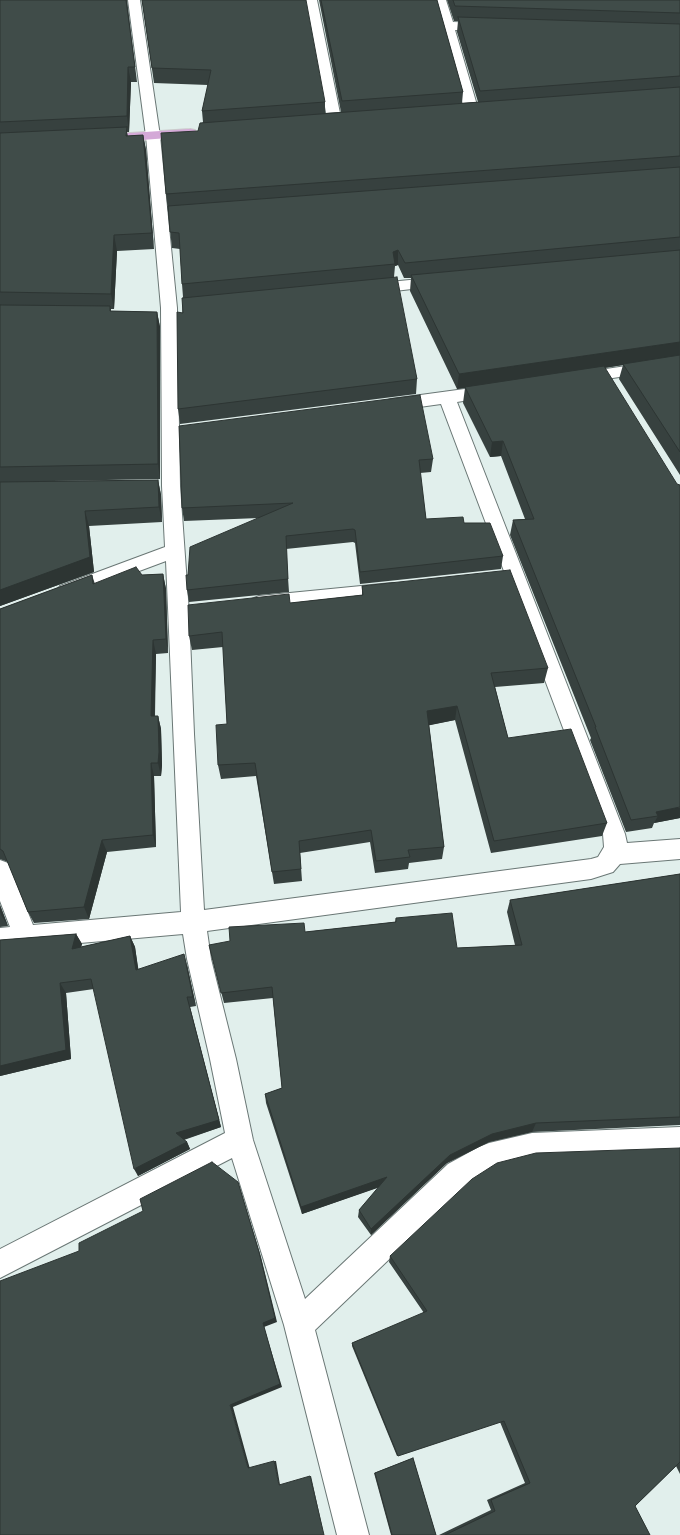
<!DOCTYPE html>
<style>
body{margin:0}
canvas{display:block;background:#e1efec}
</style>
<canvas width="680" height="1535"></canvas>
<script>
const ctx = document.querySelector('canvas').getContext('2d');
ctx.lineJoin = 'round';
function shape(rows) {
  const path = new Path2D();
  for (const r of rows) {
    path.moveTo(r[0], r[1]);
    for (let i = 2; i < r.length; i += 2) path.lineTo(r[i], r[i + 1]);
  }
  return path;
}
function trace(path, color, width, dash) {
  ctx.strokeStyle = color;
  ctx.lineWidth = width;
  ctx.lineCap = dash ? 'butt' : 'round';
  ctx.setLineDash(dash || []);
  ctx.stroke(path);
}
function fill(path, color) {
  ctx.fillStyle = color;
  ctx.fill(path, 'evenodd');
}
const minor = shape([
 [128,0,140,0,160,136,177,308,180,486,189,613,194,734,204,910,591,859,598,857,604,847,603,834,441,404,391,411,385,409,382,405,385,401,391,399,494,385,500,387,503,391,500,395,457,402,625,834,627,843,680,839,680,859,620,864,613,872,591,879,207,931,211,959,236,1059,253,1140,305,1299,448,1164,479,1147,489,1143,532,1133,680,1127,680,1153,532,1159,493,1169,468,1184,315,1330,369,1535,337,1535,284,1325,232,1158,0,1278,0,1249,225,1133,210,1059,187,959,183,934,0,950,0,928,10,927,0,901,0,860,8,863,33,925,181,912,166,561,67,598,60,596,57,591,60,586,165,547,162,486,161,308,146,136,128,0],
 [305,0,317,0,342,123,340,126,335,127,330,126,328,123,305,0],
 [434,0,446,0,453,22,486,23,490,24,492,27,490,30,486,31,455,30,479,112,477,115,467,115,465,112,434,0],
 [440,277,446,279,448,282,446,285,369,294,363,292,361,289,363,286,369,284,440,277],
 [680,358,680,368,579,383,573,382,571,378,573,374,579,373,680,358],
 [392,583,399,585,402,590,399,595,392,597,259,612,252,609,249,604,252,599,259,596,392,583]
]);
const major = shape([
 [190,129,195,130,197,133,195,136,115,142,110,141,108,138,110,135,115,134,190,129]
]);
const wall = shape([
 [0,0,127,0,137,82,131,82,129,132,127,132,128,136,143,135,146,150,154,249,117,251,114,309,111,309,111,311,157,312,160,327,160,479,52,481,158,480,161,495,162,522,89,526,94,572,0,606],
 [142,0,325,102,325,113,341,112,319,0,437,0,463,92,462,103,478,102,457,32,458,21,454,21,447,0,680,0,680,475,619,379,623,365,605,368,680,818,654,823,652,828,626,832,590,740,591,738,510,535,513,520,525,519,501,456,490,457,463,403,465,388,457,389,410,291,411,278,404,278,398,265,395,266,394,277,417,379,416,394,180,424,178,409,183,297,182,284,180,249,172,248,166,194,198,131,203,122,202,111,208,85,154,83],
 [179,426,433,459,431,472,420,473,426,519,464,523,503,556,501,569,360,584,355,543,353,542,286,549,289,592,189,602,187,590,188,575,259,518,184,521,182,508],
 [163,574,166,589,168,653,156,654,155,716,158,716,161,729,162,765,161,776,154,776,156,847,107,852,89,919,34,923,28,912,8,862,0,859,0,609,92,575,95,584,142,575],
 [362,586,548,668,544,683,495,687,508,738,607,823,602,836,491,853,455,720,429,725,444,847,442,859,409,863,408,869,375,873,370,842,300,853,302,881,274,884,256,776,221,779,218,765,227,724,223,647,192,650,189,636,290,603,362,595],
 [680,874,680,1125,532,1132,489,1142,447,1163,371,1235,358,1217,359,1210,379,1187,302,1214,266,1103,265,1094,282,1088,273,998,224,1003,209,945,305,932,395,922,396,918,457,948,515,945,507,912,510,900],
 [0,905,8,926,0,927],
 [76,934,82,944,81,947,130,936,135,947,138,969,187,965,196,1006,190,1007,221,1127,184,1140,187,1142,190,1149,138,1176,94,989,66,993,71,1059,0,1076,0,940],
 [680,1148,680,1474,676,1466,635,1506,650,1535,439,1535,491,1510,487,1500,525,1483,500,1422,397,1456,352,1346,352,1343,424,1313,389,1262,390,1256],
 [413,1458,436,1535,391,1535,374,1473]
]);
const shadedWall = shape([
 [128,67,131,82,129,132,127,116],
 [143,135,146,150,154,249,152,233],
 [114,235,117,251,114,309,111,294],
 [398,250,398,265,395,266,393,252],
 [157,312,160,327,160,479,158,464],
 [680,342,680,357,623,364,623,365,457,389,459,374],
 [503,441,501,456,490,457,492,442],
 [158,480,161,495,162,522,159,507],
 [85,511,89,526,94,572,0,606,0,590],
 [163,574,166,589,168,653,166,639],
 [153,640,156,654,154,730,151,716],
 [457,706,455,720,426,726,427,711],
 [158,716,161,729,162,765,161,776,158,763],
 [151,763,154,776,156,847,153,835],
 [680,807,680,818,654,823,658,816,656,812],
 [102,840,107,852,89,919,84,907],
 [0,905,8,926,1,915,0,911],
 [76,934,82,944,77,960,72,949],
 [130,936,135,947,140,980,136,970],
 [184,954,187,965,196,1006,193,997],
 [60,983,66,993,71,1059,0,1076,0,1066],
 [187,997,221,1127,179,1141,176,1133],
 [536,1123,532,1132,489,1142,447,1163,371,1235,371,1229,450,1155,492,1134],
 [187,1142,190,1149,138,1176,134,1169],
 [387,1177,386,1185,302,1214,301,1207],
 [238,1182,261,1257,277,1322,264,1327,282,1387,233,1407,250,1469,248,1468,230,1405,263,1323],
 [274,1461,276,1461,280,1485,279,1485],
 [310,1476,311,1476,324,1535]
]);
const building = shape([
 [0,0,126,0,135,67,128,67,127,116,0,122,0,0],
 [142,0,306,0,325,102,202,111,211,70,152,68,142,0],
 [321,0,437,0,463,92,342,101,321,0],
 [453,0,680,0,680,13,455,6,453,0],
 [458,17,680,24,680,76,480,91,458,17],
 [680,87,680,156,166,194,161,133,198,131,200,123,680,87],
 [127,127,126,136,143,135,152,233,114,235,111,294,0,292,0,133,127,127],
 [680,167,680,237,405,263,398,250,393,252,395,264,182,284,179,233,170,232,168,206,680,167],
 [680,250,680,342,459,374,411,275,680,250],
 [397,277,417,379,178,409,177,312,183,313,182,298,397,277],
 [0,305,110,306,110,311,157,312,158,464,0,467,0,305],
 [680,355,680,452,623,364,680,355],
 [604,366,677,484,680,485,680,807,656,812,658,816,631,820,595,727,596,727,513,520,534,519,503,441,492,442,465,387,604,366],
 [420,395,433,459,419,460,426,519,463,517,464,523,490,523,503,556,360,572,355,530,353,529,286,536,288,579,187,590,186,575,188,575,190,547,293,503,182,508,179,426,420,395],
 [158,480,159,507,85,511,90,557,0,590,0,482,158,480],
 [136,567,142,575,163,574,166,639,153,640,151,716,158,716,159,752,158,763,151,763,153,835,102,840,84,907,28,912,3,851,0,849,0,609,92,575,93,584,136,567],
 [510,570,548,668,491,673,508,738,571,729,607,823,494,841,457,706,427,711,444,847,408,850,410,857,376,861,371,830,299,841,301,869,272,872,255,763,218,765,216,725,227,724,222,632,189,636,188,605,289,594,290,603,363,595,362,586,510,570],
 [680,874,680,1117,536,1123,492,1134,450,1155,371,1229,359,1210,387,1177,301,1207,265,1094,282,1088,272,987,221,993,209,945,230,941,229,927,304,923,305,932,396,922,396,918,452,913,457,948,522,945,510,900,680,874],
 [76,934,72,949,130,936,136,970,184,954,193,997,187,997,219,1120,176,1133,187,1142,134,1169,91,979,60,983,66,1050,0,1066,0,940,76,934],
 [680,1148,680,1462,635,1506,650,1535,445,1535,495,1511,491,1500,530,1483,504,1421,398,1456,352,1343,427,1311,390,1256,472,1179,497,1163,536,1153,680,1148],
 [212,1162,238,1182,259,1252,275,1318,263,1323,280,1384,230,1405,248,1468,274,1461,279,1485,310,1476,324,1535,0,1535,0,1281,79,1251,79,1243,143,1211,140,1199,212,1162],
 [413,1458,436,1535,392,1535,375,1473,413,1458]
]);
trace(minor, '#6a7775', 2);
trace(major, '#cccdcd', 2);
fill(minor, '#fff');
fill(major, '#d4a9d7');
fill(wall, '#37413f');
fill(shadedWall, '#2d3533');
fill(building, '#404c49');
trace(building, '#2d3533', 1);
</script>
